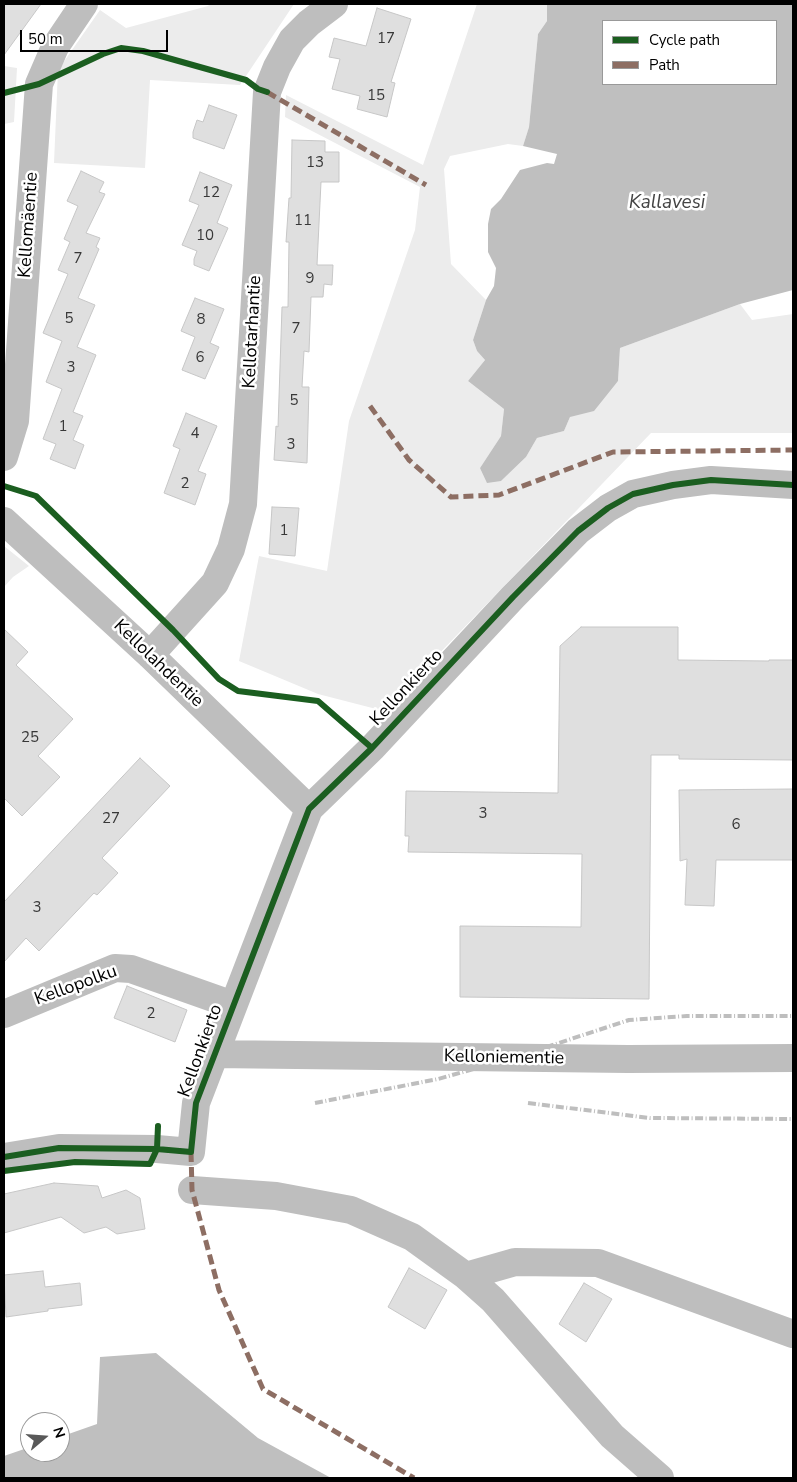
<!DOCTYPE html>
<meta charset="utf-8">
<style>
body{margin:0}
#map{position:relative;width:797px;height:1482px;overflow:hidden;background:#fff;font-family:"Nunito Sans",sans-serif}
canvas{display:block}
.frame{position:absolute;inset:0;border:5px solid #000;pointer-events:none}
.legend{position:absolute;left:602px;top:20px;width:175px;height:65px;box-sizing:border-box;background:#fff;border:1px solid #999;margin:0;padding:6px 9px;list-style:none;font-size:15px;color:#000}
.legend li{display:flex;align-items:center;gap:10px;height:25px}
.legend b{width:25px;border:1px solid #999}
.north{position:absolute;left:20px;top:1412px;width:50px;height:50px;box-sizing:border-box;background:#fff;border:1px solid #999;border-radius:50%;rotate:72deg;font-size:14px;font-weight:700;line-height:20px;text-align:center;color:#000}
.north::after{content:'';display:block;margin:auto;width:18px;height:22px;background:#595959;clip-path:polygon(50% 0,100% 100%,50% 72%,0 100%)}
.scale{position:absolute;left:20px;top:30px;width:148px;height:22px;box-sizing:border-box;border:2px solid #000;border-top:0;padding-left:6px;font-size:15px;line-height:18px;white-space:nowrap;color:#000;-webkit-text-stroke:4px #fff;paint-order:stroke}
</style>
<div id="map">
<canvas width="797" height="1482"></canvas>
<div class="frame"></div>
<ul class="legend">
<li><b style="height:6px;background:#1b5e20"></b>Cycle path</li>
<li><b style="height:6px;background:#8d6e63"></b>Path</li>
</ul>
<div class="north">N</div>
<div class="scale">50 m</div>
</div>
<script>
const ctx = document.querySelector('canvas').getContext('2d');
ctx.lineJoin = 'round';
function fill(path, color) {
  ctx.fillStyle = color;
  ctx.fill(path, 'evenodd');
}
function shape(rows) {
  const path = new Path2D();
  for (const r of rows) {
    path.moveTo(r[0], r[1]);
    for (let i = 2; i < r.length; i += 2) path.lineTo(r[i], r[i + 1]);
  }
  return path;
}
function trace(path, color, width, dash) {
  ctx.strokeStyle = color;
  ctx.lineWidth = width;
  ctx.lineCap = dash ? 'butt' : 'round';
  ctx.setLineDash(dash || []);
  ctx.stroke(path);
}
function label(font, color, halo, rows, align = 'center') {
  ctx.font = font + ' "Nunito Sans",sans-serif';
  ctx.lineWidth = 5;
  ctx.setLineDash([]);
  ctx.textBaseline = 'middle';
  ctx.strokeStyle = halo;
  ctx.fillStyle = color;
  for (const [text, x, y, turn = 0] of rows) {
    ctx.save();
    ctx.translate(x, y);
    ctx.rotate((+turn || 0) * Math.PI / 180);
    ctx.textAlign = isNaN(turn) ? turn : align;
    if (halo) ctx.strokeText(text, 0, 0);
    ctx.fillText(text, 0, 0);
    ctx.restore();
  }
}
const green = shape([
 [210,4,294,4,240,85,150,80,145,168,54,163,58,70,100,10,126,28,208,6],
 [477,4,547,4,547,21,538,34,529,127,523,146,508,144,450,156,444,169,451,264,486,300,473,340,477,351,485,360,468,381,504,409,501,436,480,468,501,481,526,457,537,438,564,431,570,417,618,381,620,348,740,304,752,320,793,314,793,433,651,433,384,711,318,694,239,661,259,556,327,571,349,421,415,230,420,187,285,117,286,95,423,165],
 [4,66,17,68,14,122,4,124],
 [4,546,29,566,13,577,4,587]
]);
const water = shape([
 [547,4,793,4,793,290,740,304,620,348,618,381,594,411,570,417,564,431,537,438,526,457,501,481,487,483,480,468,501,436,504,409,468,381,485,360,477,351,473,340,486,300,494,286,496,268,488,252,488,224,491,209,501,199,520,170,547,163,554,164,557,154,523,146,529,127,538,34,547,21],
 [603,21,776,21,776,84,603,84],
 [156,1353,258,1438,331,1478,4,1478,4,1456,30,1447,30,1452,60,1452,60,1437,97,1424,100,1357]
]);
const building = shape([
 [4,4,41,4,4,55,4,4],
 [377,8,411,19,391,82,395,83,387,117,357,109,360,96,332,89,340,59,329,57,334,38,366,46,377,8],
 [209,105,237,115,224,149,193,138,193,132,197,120,203,122,209,105],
 [292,140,325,141,325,152,339,152,339,182,321,182,317,265,333,265,332,285,324,284,323,297,311,297,309,352,304,351,302,387,309,387,307,463,274,460,276,426,278,427,282,307,288,307,289,242,286,242,289,198,291,198,292,140],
 [81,171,104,182,99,192,105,194,86,233,100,238,96,247,99,249,78,298,95,305,77,347,96,355,73,412,83,416,73,440,84,445,75,469,50,459,56,444,43,439,62,389,46,382,62,341,43,333,68,274,58,270,70,242,64,239,78,206,67,201,81,171],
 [200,172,232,185,217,223,228,228,209,271,194,265,194,259,197,251,182,245,199,205,189,201,200,172],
 [195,298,224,309,210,343,219,347,205,379,182,370,195,337,181,331,195,298],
 [186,413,217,426,198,471,206,474,195,505,164,493,180,449,173,446,186,413],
 [272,507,299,508,295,556,269,554,272,507],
 [581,627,678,627,678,660,769,661,769,660,793,660,793,760,679,759,679,755,651,755,649,999,460,997,460,926,581,927,582,854,408,852,409,836,405,836,406,791,558,793,560,646,581,627],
 [4,629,28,652,16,665,73,719,38,756,60,777,22,816,4,798,4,629],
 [140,758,170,786,102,858,118,873,97,895,94,893,39,951,26,938,4,962,4,902,140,758],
 [793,789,793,860,716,860,714,906,685,905,687,859,680,861,679,790,793,789],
 [127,986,187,1010,175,1042,114,1018,127,986],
 [54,1183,98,1186,102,1198,126,1190,140,1198,145,1229,117,1234,106,1227,84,1233,61,1217,4,1233,4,1194,54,1183],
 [409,1268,447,1290,425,1329,388,1307,409,1268],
 [43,1271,45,1287,80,1283,82,1305,48,1309,48,1311,6,1317,4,1275,43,1271],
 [584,1283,612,1299,586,1342,559,1324,584,1283]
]);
const minor = shape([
 [4,457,15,421,39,84,55,47,84,4],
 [4,521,150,655,309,809],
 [150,655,215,583,231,549,243,504,267,92,277,67,292,40,309,23,334,4],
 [4,1014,115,968,131,969,233,1005],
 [214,1054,628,1059,793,1058],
 [4,1157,59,1148,157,1149,191,1152,196,1103,309,809,372,748,513,597,578,531,608,508,633,494,673,485,711,480,793,485],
 [192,1190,276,1196,351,1210,412,1237,466,1276,493,1300,612,1436,660,1478],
 [466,1276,515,1262,598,1263,793,1334]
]);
const rail = shape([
 [315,1103,438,1079,513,1058,629,1020,687,1016,793,1016],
 [528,1103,650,1118,793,1119]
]);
const quiet = shape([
 [267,92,426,185],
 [370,406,409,460,451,497,499,495,613,452,793,450],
 [191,1152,192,1190,219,1290,263,1389,414,1478]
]);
const cycleway = shape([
 [4,93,39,84,103,54,121,48,143,51,246,80,258,89,267,92],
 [4,486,36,496,173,630,219,679,238,691,318,701,372,748],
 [4,1157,59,1148,157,1149,191,1152,196,1103,309,809,372,748,513,597,578,531,608,508,633,494,673,485,711,480,793,485],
 [4,1171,75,1162,150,1164,157,1149,158,1126]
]);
const numberNames = [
 ["17",386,39],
 ["15",376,96],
 ["13",315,163],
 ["12",211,193],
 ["11",303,221],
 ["10",205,236],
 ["7",78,259],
 ["9",310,279],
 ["5",69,319],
 ["8",201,320],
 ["7",296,329],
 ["6",200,358],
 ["3",71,368],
 ["5",294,401],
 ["1",63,427],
 ["4",195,434],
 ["3",291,445],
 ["2",185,484],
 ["1",284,531],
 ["25",30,738],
 ["3",483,814],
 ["27",111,819],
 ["6",736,825],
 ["3",37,908],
 ["2",151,1014]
];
const streetNames = [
 ["Kellomäentie",29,225,-86],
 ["Kellotarhantie",253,332,-87],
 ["Kellolahdentie",158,664,44],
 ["Kellonkierto",407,688,-47],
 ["Kellopolku",76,986,-20],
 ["Kellonkierto",201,1051,-70],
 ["Kelloniementie",504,1058,1]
];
const waterNames = [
 ["Kallavesi",667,203]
];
fill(green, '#ececec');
fill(water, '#bfbfbf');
fill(building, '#dfdfdf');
trace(building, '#c7c7c7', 1);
trace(minor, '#bebebe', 28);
trace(rail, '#bebebe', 4, [8, 2.5, 1, 2.5]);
trace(quiet, '#8d6e63', 5, [10, 5]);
trace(cycleway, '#1b5e20', 6);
label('15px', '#383838', null, numberNames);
label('18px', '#000', '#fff', streetNames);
label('italic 19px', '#444', '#fff', waterNames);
</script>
